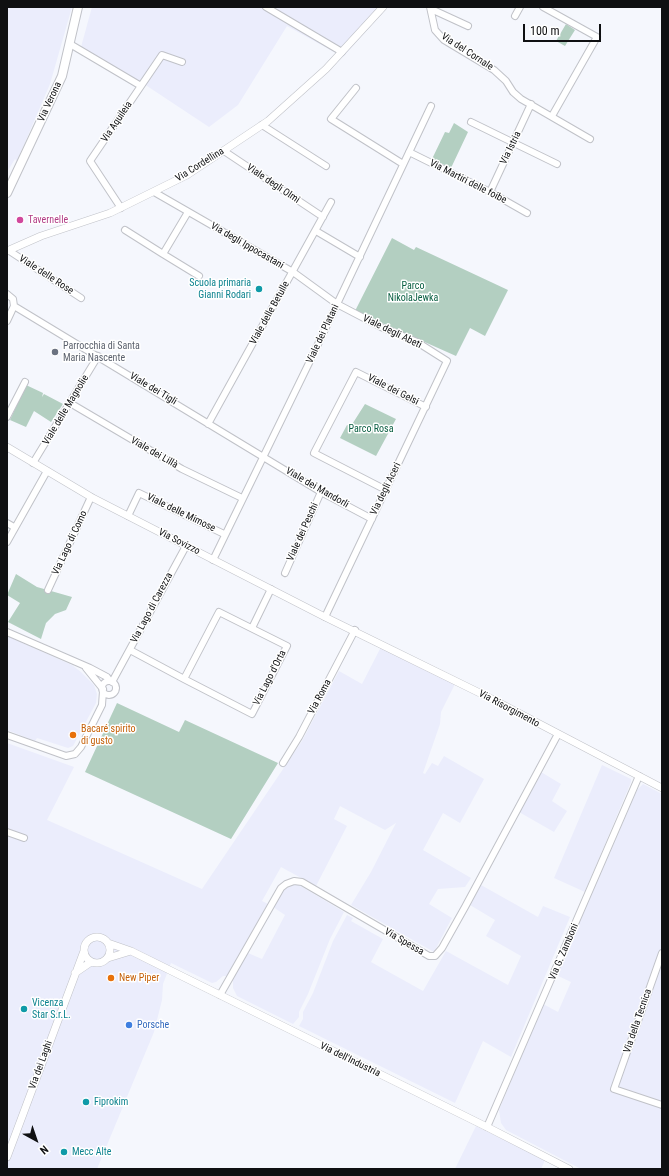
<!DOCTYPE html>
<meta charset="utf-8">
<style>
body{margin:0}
#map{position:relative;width:669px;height:1176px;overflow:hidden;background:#f5f7fd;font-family:"Roboto Condensed",sans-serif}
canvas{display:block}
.frame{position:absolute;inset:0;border:8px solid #0f1012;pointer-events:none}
.north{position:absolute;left:16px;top:1120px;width:40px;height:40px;-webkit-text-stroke:3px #fff;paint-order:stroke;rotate:140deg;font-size:11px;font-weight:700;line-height:16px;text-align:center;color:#0f1012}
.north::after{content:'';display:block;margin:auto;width:14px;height:18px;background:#0f1012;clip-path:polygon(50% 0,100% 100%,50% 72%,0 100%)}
.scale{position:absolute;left:523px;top:24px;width:78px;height:18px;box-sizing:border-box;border:2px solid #0f1012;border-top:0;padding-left:5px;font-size:12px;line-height:14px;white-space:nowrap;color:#0f1012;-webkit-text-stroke:3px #fff;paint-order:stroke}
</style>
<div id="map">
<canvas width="669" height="1176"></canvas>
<div class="frame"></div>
<div class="north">N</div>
<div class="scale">100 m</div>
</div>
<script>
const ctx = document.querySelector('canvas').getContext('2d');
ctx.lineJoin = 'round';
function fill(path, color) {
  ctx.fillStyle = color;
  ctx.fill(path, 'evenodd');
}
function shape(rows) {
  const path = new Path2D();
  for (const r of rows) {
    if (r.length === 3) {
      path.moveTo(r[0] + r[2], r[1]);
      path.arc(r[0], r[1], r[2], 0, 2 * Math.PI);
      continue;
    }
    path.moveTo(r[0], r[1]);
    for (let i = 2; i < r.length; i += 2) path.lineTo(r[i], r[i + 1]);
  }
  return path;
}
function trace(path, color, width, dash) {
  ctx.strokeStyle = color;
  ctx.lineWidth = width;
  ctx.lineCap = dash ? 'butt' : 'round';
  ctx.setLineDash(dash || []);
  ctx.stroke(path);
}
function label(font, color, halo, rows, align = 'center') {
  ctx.font = font + ' "Roboto Condensed",sans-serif';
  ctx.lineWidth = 3;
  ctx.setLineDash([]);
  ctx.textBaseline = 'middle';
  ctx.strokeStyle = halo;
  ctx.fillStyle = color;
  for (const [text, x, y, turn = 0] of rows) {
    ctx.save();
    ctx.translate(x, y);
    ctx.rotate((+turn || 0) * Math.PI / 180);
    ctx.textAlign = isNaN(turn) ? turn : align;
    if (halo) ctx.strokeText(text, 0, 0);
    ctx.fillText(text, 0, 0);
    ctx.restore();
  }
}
const built = shape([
 [7,7,72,7,50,84,17,161,15,159,7,172],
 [92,7,388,7,343,57,287,26,238,105,209,127,141,82,81,47],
 [7,636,72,665,81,672,94,685,97,694,96,703,73,746,68,748,37,738,35,741,7,730],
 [381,647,455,684,441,712,440,724,423,773,425,774,432,763,438,766,444,756,484,779,460,823,443,813,423,850,471,878,465,887,438,889,429,904,452,918,434,952,351,905,371,872,396,823,385,830,340,806,334,819,347,826,316,886,281,867,262,901,268,904,227,976,223,976,216,982,212,983,171,963,163,984,162,1000,154,1032,97,1169,7,1169,7,743,74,767,47,820,202,889,302,741,339,671,362,684],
 [602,765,631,779,631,782,585,892,554,878],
 [541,772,561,784,552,801,567,811,554,832,519,812],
 [643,784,662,794,662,1169,581,1169,506,1130,501,1123,499,1110,543,1004,558,1012,571,982,556,975,637,790],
 [293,885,299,885,344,912,330,939,308,994,299,1012,299,1017,293,1024,237,996,233,988,233,978,248,953,262,959,285,915,273,907,283,890],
 [481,885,538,917,543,906,570,917,511,1057,483,1041,455,1103,299,1026,303,1019,303,1012,313,993,333,941,347,915,353,918,351,921,383,939,371,962,423,991,446,951,508,985,521,956,486,936,495,920,470,905],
 [476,1126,545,1160,541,1169,455,1169]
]);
const green = shape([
 [566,24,575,30,565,46,556,41],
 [454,123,468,132,451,168,432,159,445,132,449,133],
 [392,238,414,250,416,247,508,290,485,336,470,328,456,356,355,311],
 [26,385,43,393,42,397,44,394,63,404,51,422,34,411,26,427,10,420],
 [365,404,396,419,376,456,340,438,347,425,351,426],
 [16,574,37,587,72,597,66,610,55,614,46,623,41,639,8,622,20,603,7,595],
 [117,703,179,732,185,720,278,763,231,839,85,772]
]);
const minor = shape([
 [266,7,342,52],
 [430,7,435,30,444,40,494,70,506,81,513,92,521,99,590,139],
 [543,7,597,37,552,116],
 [431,9,468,26],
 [515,16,520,7],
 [70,44,141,86],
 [356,88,331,119,403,164],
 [471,122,557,164],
 [262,125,326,166],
 [224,151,323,217],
 [409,152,490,192,527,213],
 [154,192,293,272,337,304,381,327,417,342,447,361,325,617],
 [490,192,531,104],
 [121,208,90,161,162,55,182,62],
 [125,230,163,254,188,212],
 [316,231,360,257],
 [11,252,81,298],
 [163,254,199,276],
 [7,294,13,299,14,306,321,492,372,519],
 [7,321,14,306],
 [70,403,182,469,242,498],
 [7,417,25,382],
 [208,424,331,202],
 [33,463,98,356],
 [386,490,314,453,356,372,426,407],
 [128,516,139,493,224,534],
 [7,523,14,527],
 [7,542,47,471],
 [213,560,310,361,431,106],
 [285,573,321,492],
 [48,590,91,497],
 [252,628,271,589],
 [7,632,90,668,107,677,110,681],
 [130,650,184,679,252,714,287,646,219,612,184,679],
 [86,668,103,689],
 [109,688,7],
 [112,682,186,546],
 [7,735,66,756,75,754,81,747,102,705,103,691],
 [283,763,299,737,355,630],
 [7,832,24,838],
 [662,953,614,1089,662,1105],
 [220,995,281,888,286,884,294,881,302,882,429,956,435,956,442,948,465,907,558,734],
 [487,1127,639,776]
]);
const tertiary = shape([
 [7,251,41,236,110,213,187,175,268,121,326,69,383,7],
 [7,447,91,497,325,617,492,699,662,788],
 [97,950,13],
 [108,943,131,951,487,1127,569,1169],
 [108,958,131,951],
 [75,973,91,962],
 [7,1157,84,951]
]);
const secondary = shape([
 [7,193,62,76,78,7]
]);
const markers = [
 [20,220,4,"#d1479c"],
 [259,289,4,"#0f9aa8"],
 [55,352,4,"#6b7280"],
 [73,735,4,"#e8710a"],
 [111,978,4,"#e8710a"],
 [24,1009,4,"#0f9aa8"],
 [129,1025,4,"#3f7fe0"],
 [86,1102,4,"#0f9aa8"],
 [64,1152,4,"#0f9aa8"]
];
const streetNames = [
 ["Via del Cornale",467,52,33],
 ["Via Verona",50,102,-65],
 ["Via Aquileia",117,122,-56],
 ["Via Istria",511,148,-64],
 ["Via Cordellina",200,165,-32],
 ["Via Martiri delle foibe",468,182,27],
 ["Viale degli Olmi",273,184,34],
 ["Via degli Ippocastani",247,246,30],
 ["Viale delle Rose",46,275,33],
 ["Viale delle Betulle",270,313,-61],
 ["Viale degli Abeti",392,332,26],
 ["Viale dei Platani",323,334,-65],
 ["Viale dei Tigli",153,389,31],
 ["Viale dei Gelsi",393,390,27],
 ["Viale delle Magnolie",66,410,-59],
 ["Viale dei Lillà",154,453,30],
 ["Viale dei Mandorli",317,488,30],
 ["Via degli Aceri",386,489,-64],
 ["Viale delle Mimose",181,513,26],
 ["Viale dei Peschi",303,532,-66],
 ["Via Sovizzo",179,542,27],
 ["Via Lago di Como",70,543,-65],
 ["Via Lago di Carezza",152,608,-62],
 ["Via Lago d'Orta",270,678,-63],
 ["Via Roma",320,697,-62],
 ["Via Risorgimento",509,709,28],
 ["Via Spessa",404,942,30],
 ["Via G. Zamboni",564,952,-67],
 ["Via della Tecnica",638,1021,-71],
 ["Via dell'Industria",350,1060,26],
 ["Via dei Laghi",41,1065,-70]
];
const hotelNames = [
 ["Tavernelle",28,220]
];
const cultureNames = [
 ["Scuola primaria",251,283,"right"],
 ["Gianni Rodari",251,295,"right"],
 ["Vicenza",32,1003],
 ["Star S.r.L.",32,1015],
 ["Fiprokim",94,1102],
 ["Mecc Alte",72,1152]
];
const parkNames = [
 ["Parco",413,286],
 ["NikolaJewka",413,298],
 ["Parco Rosa",371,429]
];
const worshipNames = [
 ["Parrocchia di Santa",63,346],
 ["Maria Nascente",63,358]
];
const foodNames = [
 ["Bacaré spirito",81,729],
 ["di gusto",81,741],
 ["New Piper",119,978]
];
const shopNames = [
 ["Porsche",137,1025]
];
fill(built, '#ebedfc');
fill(green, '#b3cfc1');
trace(minor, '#c0c2c8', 8);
trace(tertiary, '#c0c2c8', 8);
trace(secondary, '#c0c2c8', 10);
trace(minor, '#fff', 6);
trace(tertiary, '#fff', 7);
trace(secondary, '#fff', 8);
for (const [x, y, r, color] of markers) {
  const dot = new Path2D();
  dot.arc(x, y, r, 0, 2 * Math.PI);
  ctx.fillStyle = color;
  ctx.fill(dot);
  trace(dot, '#fff', 1.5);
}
label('10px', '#0f1012', '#fff', streetNames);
label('10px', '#b23c85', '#fff', hotelNames, 'left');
label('10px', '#0d838f', '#fff', cultureNames, 'left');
label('10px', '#095f42', '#fff', parkNames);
label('10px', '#5b616d', '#fff', worshipNames, 'left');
label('10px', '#c56008', '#fff', foodNames, 'left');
label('10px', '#366cbe', '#fff', shopNames, 'left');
</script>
